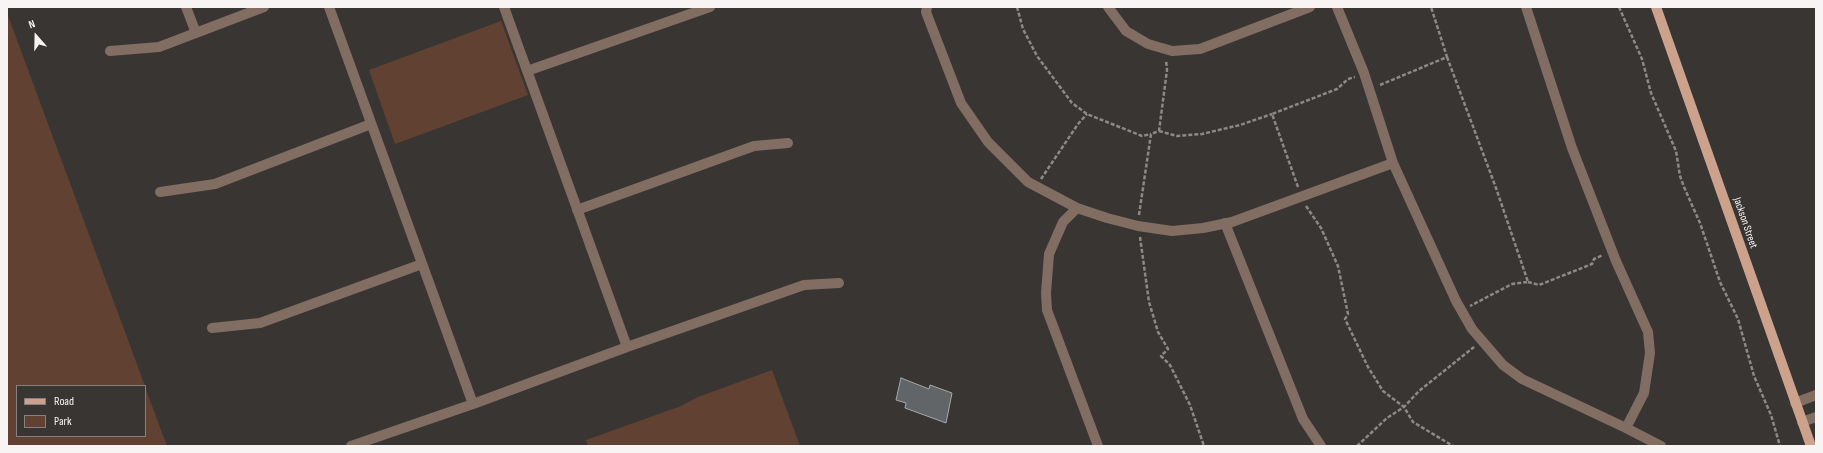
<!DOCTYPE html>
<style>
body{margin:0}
#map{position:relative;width:1823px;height:453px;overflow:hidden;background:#393533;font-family:"Sofia Sans Condensed",sans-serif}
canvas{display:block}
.frame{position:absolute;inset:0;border:8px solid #f7f4f3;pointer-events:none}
.legend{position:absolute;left:16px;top:385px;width:130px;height:52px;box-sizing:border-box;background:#393533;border:1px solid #858180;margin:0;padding:5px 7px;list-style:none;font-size:12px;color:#f7f4f3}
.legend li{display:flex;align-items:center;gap:8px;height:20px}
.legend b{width:20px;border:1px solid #858180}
.north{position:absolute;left:16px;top:16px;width:40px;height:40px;-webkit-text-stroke:3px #393533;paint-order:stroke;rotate:340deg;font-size:11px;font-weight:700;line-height:16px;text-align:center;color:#f7f4f3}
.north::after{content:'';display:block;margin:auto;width:14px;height:18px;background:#f7f4f3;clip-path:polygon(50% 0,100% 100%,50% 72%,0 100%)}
</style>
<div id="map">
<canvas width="1823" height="453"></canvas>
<div class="frame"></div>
<ul class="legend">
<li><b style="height:5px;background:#cda28c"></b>Road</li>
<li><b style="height:11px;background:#614232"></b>Park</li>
</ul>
<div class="north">N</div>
</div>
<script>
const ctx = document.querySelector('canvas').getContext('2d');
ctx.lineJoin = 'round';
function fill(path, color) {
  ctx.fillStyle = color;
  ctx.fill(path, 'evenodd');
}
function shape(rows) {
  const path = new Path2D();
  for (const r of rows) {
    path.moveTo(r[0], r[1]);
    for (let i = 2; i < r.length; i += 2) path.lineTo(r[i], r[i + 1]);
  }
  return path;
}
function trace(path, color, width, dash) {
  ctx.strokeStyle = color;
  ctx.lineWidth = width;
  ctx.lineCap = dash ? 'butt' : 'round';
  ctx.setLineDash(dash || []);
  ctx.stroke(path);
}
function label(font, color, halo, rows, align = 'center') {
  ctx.font = font + ' "Sofia Sans Condensed",sans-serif';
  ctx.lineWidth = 3;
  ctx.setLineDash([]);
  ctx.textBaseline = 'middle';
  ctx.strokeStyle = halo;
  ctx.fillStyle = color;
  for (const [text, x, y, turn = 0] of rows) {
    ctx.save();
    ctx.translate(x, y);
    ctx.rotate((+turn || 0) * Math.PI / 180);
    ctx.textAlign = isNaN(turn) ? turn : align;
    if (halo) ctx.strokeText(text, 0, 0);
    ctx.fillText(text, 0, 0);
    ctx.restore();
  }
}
const green = shape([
 [7,13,145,386,17,386,17,436,145,436,145,387,167,446,7,446],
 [501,21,528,95,395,144,369,70],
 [772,370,800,446,588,446,586,440,681,406,698,397]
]);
const building = shape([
 [901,378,929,389,930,385,952,393,946,423,905,408,906,403,896,400,901,378]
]);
const path = shape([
 [1017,7,1023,29,1037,56,1072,103,1087,114,1142,136,1151,134],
 [1619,7,1642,59,1651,93,1676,151,1680,176,1684,187,1700,223,1720,282,1738,319,1754,376,1771,415,1780,446],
 [1447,57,1496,188,1528,282,1512,284,1470,306],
 [1380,85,1447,57,1431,7],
 [1159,131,1177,136,1202,134,1240,125,1272,114],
 [1041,179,1078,124,1087,114],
 [1298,187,1272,114,1337,89,1348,79,1355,77],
 [1306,206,1321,228,1338,266,1348,314,1345,319,1368,367,1383,391,1404,407,1413,422,1453,446],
 [1139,215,1151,134,1159,131,1167,70,1166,60],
 [1140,237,1149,302,1158,332,1168,349,1161,356,1170,365,1190,405,1204,446],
 [1528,282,1539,285,1592,264,1594,259,1603,255],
 [1357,446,1387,418,1404,407,1419,391,1474,347]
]);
const minor = shape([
 [186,7,196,33],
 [329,7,473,404,627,347,504,7],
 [927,7,926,12,961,103,988,142,1028,182,1077,208,1107,218,1138,226,1172,231,1203,228,1232,222,1393,163],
 [1108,7,1126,31,1148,44,1172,51,1200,49,1310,7],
 [1337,7,1364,73,1393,163,1456,301,1472,329,1503,365,1522,379,1626,428,1661,446],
 [1526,7,1572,148,1616,261,1648,332,1650,353,1644,393,1626,428],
 [110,51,159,47,264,7],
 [527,71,710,7],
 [160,192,215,184,371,124],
 [1077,208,1063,222,1049,254,1046,293,1047,310,1098,446],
 [577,210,754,146,788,143],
 [1225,223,1303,419,1321,446],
 [212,328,260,323,422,264],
 [627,347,804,285,839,283],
 [1795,403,1816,395],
 [1802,422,1816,417],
 [351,446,473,404]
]);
const major = shape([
 [1656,7,1811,446]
]);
const streetNames = [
 ["Jackson Street",1745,223,71]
];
fill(green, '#614232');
fill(building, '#616567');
trace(building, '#a4a9ab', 1);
trace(path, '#8c8987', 2.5, [4, 2]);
trace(minor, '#826d62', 10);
trace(major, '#cda28c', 10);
label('11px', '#f7f4f3', '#393533', streetNames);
</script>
